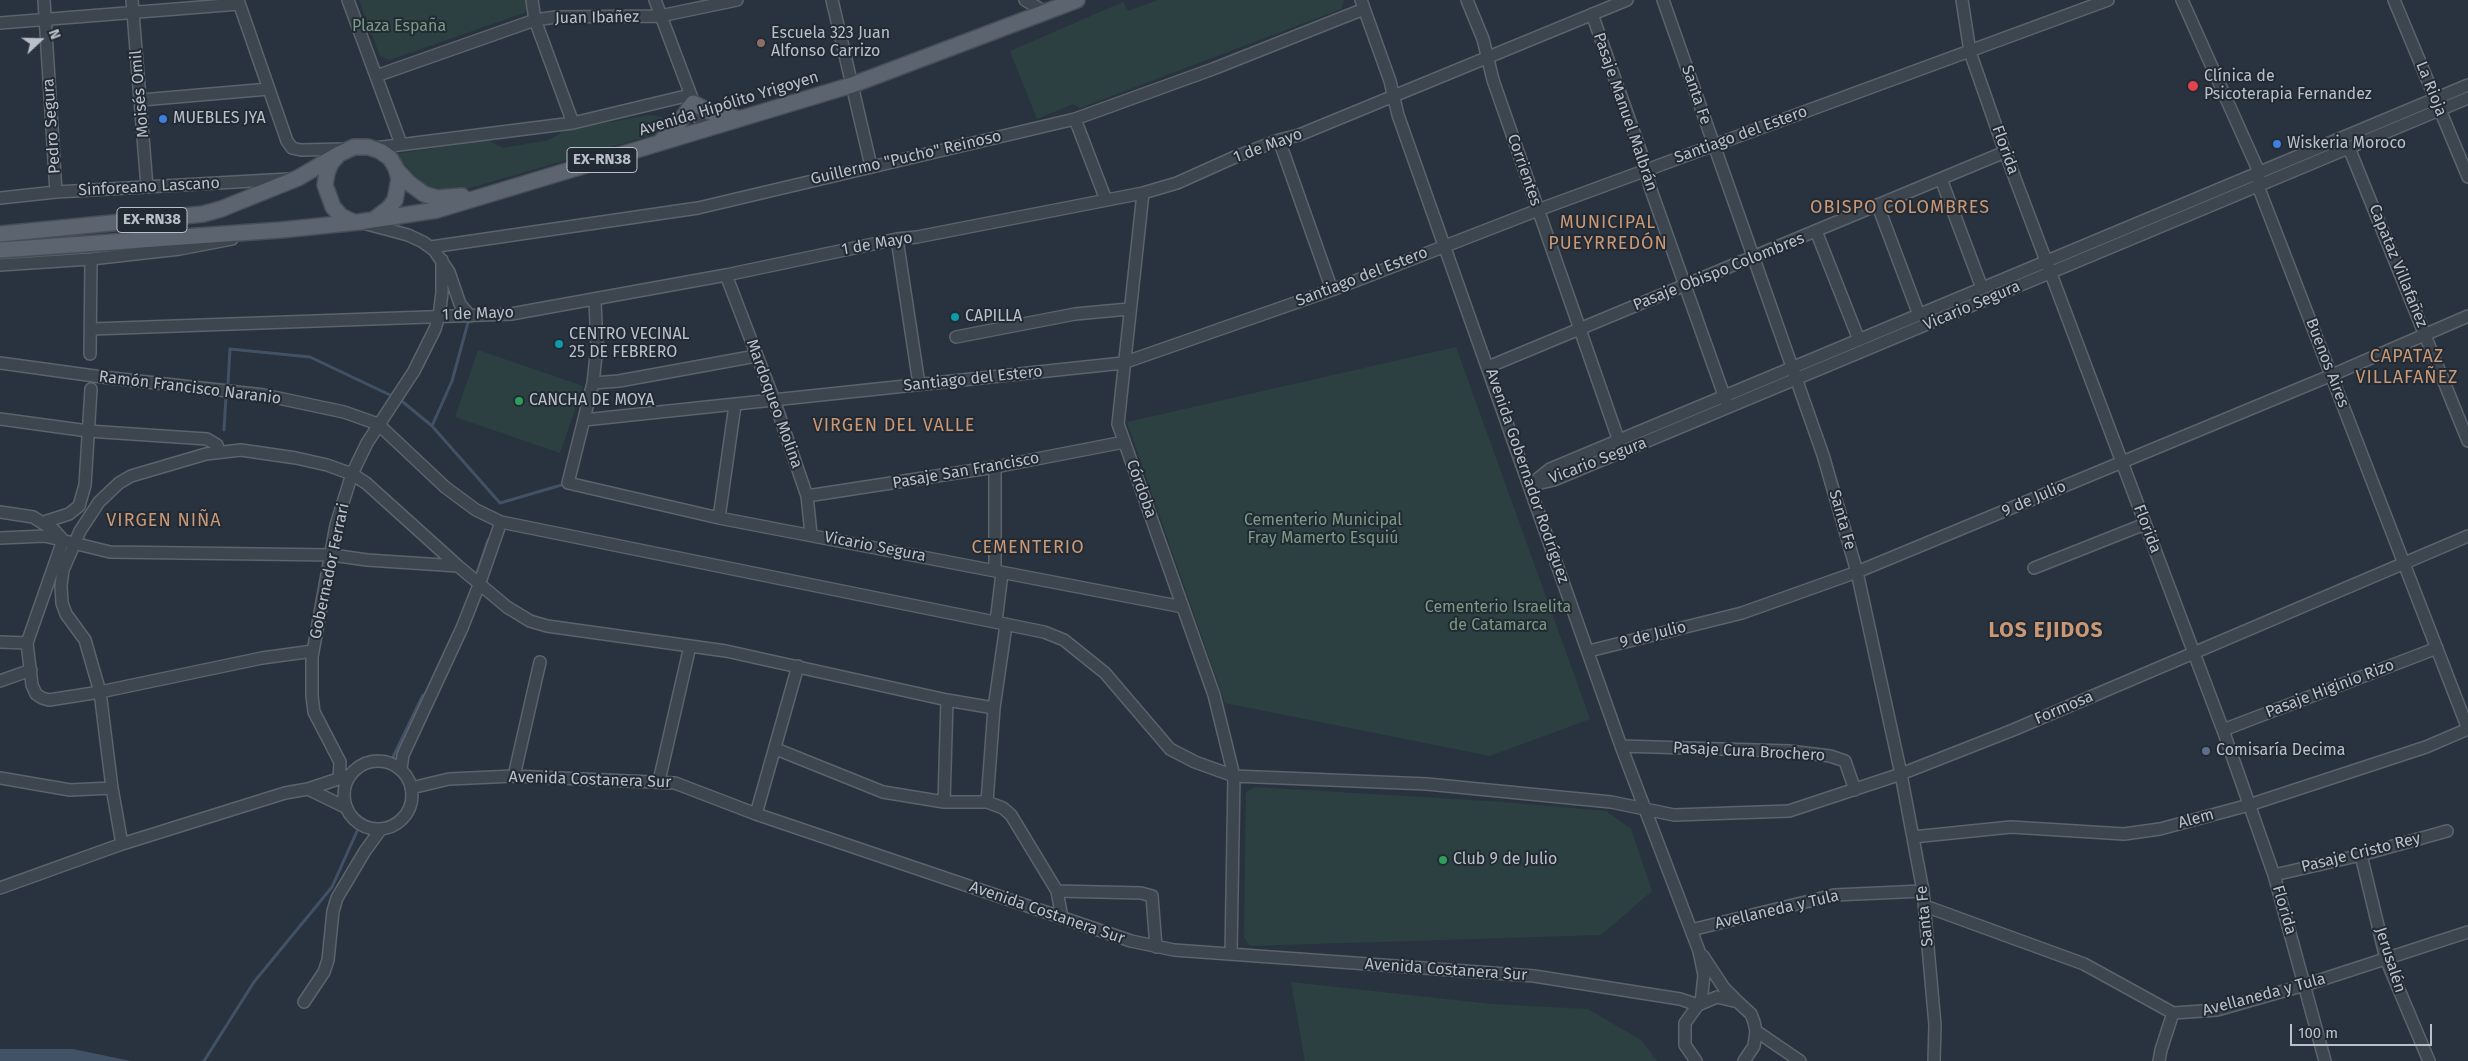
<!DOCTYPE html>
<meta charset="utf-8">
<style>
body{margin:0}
#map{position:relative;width:2468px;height:1061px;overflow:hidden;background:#29333f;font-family:"Fira Sans",sans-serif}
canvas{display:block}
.north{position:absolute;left:15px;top:15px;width:50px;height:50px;-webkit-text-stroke:4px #222a34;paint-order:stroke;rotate:69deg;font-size:14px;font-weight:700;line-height:20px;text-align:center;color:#bac0c9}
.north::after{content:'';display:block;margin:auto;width:18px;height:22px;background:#bac0c9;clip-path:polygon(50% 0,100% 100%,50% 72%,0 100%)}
.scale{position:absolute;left:2290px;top:1024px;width:142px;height:22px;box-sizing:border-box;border:2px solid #bac0c9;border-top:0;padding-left:6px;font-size:15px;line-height:18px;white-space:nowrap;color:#bac0c9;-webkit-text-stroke:4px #222a34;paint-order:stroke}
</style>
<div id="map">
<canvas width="2468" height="1061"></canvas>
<div class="north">N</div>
<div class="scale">100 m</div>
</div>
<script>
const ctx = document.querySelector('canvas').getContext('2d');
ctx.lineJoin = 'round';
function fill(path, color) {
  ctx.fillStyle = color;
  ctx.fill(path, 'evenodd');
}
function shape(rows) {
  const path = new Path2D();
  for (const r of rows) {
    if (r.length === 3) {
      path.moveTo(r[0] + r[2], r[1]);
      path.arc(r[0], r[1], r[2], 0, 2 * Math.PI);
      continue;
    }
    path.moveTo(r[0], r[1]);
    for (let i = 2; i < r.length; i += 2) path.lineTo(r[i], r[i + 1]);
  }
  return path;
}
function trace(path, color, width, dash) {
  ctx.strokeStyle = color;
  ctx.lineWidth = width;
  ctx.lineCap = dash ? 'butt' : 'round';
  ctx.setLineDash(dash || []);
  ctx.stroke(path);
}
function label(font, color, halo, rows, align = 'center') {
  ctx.font = font + ' "Fira Sans",sans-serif';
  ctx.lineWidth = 4;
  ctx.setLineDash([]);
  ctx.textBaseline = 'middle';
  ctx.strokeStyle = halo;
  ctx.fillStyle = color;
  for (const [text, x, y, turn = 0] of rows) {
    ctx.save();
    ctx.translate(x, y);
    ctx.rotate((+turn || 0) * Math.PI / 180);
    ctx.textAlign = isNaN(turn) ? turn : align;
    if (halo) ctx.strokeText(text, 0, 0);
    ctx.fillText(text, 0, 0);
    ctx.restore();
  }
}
const green = shape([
 [359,0,527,0,529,5,524,13,389,60,380,56],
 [1158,0,1343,0,1344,1,1341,9,1080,108,1073,104,1037,119,1010,51,1123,2,1128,11],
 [650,115,662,117,665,125,656,134,470,188,444,192,426,187,395,154,487,140,503,148,549,140,566,130],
 [1456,347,1590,719,1490,756,1225,703,1127,422],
 [478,350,583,386,560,453,455,417],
 [1255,787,1503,802,1606,811,1631,829,1652,891,1601,935,1250,946,1244,937,1246,792],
 [1291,982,1491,1004,1588,1009,1641,1040,1657,1061,1305,1061]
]);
const water = shape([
 [0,1049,73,1049,131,1061,0,1061]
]);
const stream = shape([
 [228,383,230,349,310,357,390,395],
 [403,402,432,426,500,503,565,484],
 [432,426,452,381,469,319],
 [224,430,226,396],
 [477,573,488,540],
 [393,757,423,695],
 [204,1061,254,982,332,887,358,829]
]);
const minor = shape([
 [44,0,56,192],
 [132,0,147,187],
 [238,0,287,141,292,148,301,150,345,149],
 [348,0,401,144],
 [532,0,535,20,573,123],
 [655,0,704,130],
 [832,0,871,166],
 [1025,0,1045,12],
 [1361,0,1390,81,1398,115,1621,746,1699,951,1704,975,1701,1003],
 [1467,0,1483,39,1493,80,1621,447],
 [1663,0,1823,455,1857,572,1901,774,1923,891,1935,1025,1934,1061],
 [1962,0,1970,52,2005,152,2223,730,2274,875,2325,1061],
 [2182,0,2259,172,2258,186,2468,729],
 [2394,0,2468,177],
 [1592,14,1643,158,1650,187,1726,401],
 [0,23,239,4],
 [376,76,535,20,556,17,660,16,737,0],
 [141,100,269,89],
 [1075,119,1106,200],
 [1279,140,1332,290],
 [375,148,573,123,690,95],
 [2349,148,2468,441],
 [1941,179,1982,288],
 [1143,193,1118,424,1214,695,1234,776,1231,954],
 [0,198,56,192,289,179],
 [1878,206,1919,315],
 [363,223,408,235,423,242,434,250,449,272,460,304,470,316],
 [1816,231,1859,340],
 [897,239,919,384],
 [431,247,698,208,1075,119,1213,69,1364,9],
 [0,265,91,259,180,249,232,239],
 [726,275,774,400,807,496,811,534],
 [595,301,597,346,593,383,568,483,719,518,1183,607],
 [92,329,511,314,726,275,897,239,917,237,1143,193,1177,183,1235,157,1279,140,1299,135,1627,0],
 [956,337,1075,314,1129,309],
 [90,354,91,259],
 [0,363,102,377,264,395,344,412,378,424,445,487,476,510,501,522,1044,632,1064,640,1105,673,1170,749,1195,762,1234,776,1427,784,1611,802,1674,815,1789,811,1901,774,2013,730,2468,536],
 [1488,367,2005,152],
 [593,383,619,381,756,356],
 [0,419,88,431,207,439,217,445,219,452],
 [584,420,1123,363,1332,290,1538,210,2108,0],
 [995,467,995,571],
 [1530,485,1550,469,2468,85],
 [1532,485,1554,480,2468,98],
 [807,496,995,467,1124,442],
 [0,512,33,517,54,530,63,540],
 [719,518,735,405],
 [44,522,69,514,79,506,85,485,91,389],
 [0,538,45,536,110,552,332,555,367,560,458,566,507,607,530,621,547,626,726,651,947,700,994,708],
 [63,540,27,643,32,685,36,694,42,698,49,700,100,692,262,658,313,651],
 [2034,568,2145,524],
 [996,622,1002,573],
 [0,642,27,643],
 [1589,651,1742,613,1857,572,2332,375,2468,316],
 [0,681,31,670],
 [2223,730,2437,648],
 [1621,746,1789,751,1830,756,1845,761,1855,790],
 [776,749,883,792,944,802,987,802,1003,808,1011,815,1057,891,1062,918],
 [378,795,34],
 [401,769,403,755,462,628,479,585,501,522],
 [514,776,540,662],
 [0,778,70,790,112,788],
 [339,779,340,762,314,712,312,696,312,657,336,525,352,474,367,443,414,371,435,329,439,316,442,293,442,260],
 [659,781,690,646],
 [411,788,449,779,514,776,675,783,756,814,1131,941,1174,950,1534,976,1680,999,1698,1005],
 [308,789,347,808],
 [944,802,947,700],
 [987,802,994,708,1006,625],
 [756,814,798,666],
 [1913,837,2011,827,2124,834,2160,829,2249,805,2426,747,2468,729],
 [122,844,112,788,100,692,85,640,66,614,62,603,61,586,63,570,80,531,99,502,119,483,131,476,206,454,241,450,296,458,327,465,352,474,366,483,458,566],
 [2361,855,2386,959,2429,1061],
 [2274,875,2361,855,2447,831],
 [0,888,122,844,285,793,308,789,350,775],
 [1057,891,1141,893,1152,896,1156,947],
 [1925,906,2084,964,2173,1013,2217,1010,2305,985,2468,932],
 [1691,930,1834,895,1923,891],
 [1703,956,1724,988,1737,1001],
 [304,1002,324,972,328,960,333,911,337,898,365,851,381,829],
 [1756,1031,1800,1061],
 [1696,1061,1685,1045,1685,1023,1698,1005,1717,997,1738,1002,1751,1014,1754,1022,1756,1031,1754,1046,1744,1061],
 [2159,1061,2161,1050,2173,1013]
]);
const major = shape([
 [661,141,674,130,693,103,710,112,737,118],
 [396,169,409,183,424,194,437,198,462,196],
 [353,222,341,216,333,207,325,185,327,173,331,163,339,154,354,147,368,147,380,151,390,158,396,168,399,179,395,200,389,208,376,218],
 [0,234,203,214,221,209,298,178,339,154],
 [0,250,281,230,359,222,437,210,852,85,1077,0]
]);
const markers = [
 [761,43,5,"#8d6e63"],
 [2193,86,6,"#e0444e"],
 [163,119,5,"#3f7fe0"],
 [2277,144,5,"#3f7fe0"],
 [955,317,5,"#0f9aa8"],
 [559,344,5,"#0f9aa8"],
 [519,401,5,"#2e9e5b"],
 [2206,751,5,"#5c6f8a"],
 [1443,860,5,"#2e9e5b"]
];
const shields = [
 [602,160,70],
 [152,220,70]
];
const shieldNames = [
 ["EX-RN38",602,160],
 ["EX-RN38",152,220]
];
const streetNames = [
 ["Juan Ibañez",597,18,-1],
 ["La Rioja",2431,89,68],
 ["Moisés Omil",140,94,-95],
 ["Santa Fe",1696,95,71],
 ["Avenida Hipólito Yrigoyen",729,104,-17],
 ["Pasaje Manuel Malbrán",1625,112,71],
 ["Pedro Segura",52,126,-94],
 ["Santiago del Estero",1741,135,-20],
 ["1 de Mayo",1268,146,-20],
 ["Florida",2005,150,70],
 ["Guillermo \"Pucho\" Reinoso",906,158,-13],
 ["Corrientes",1524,170,71],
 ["Sinforeano Lascano",149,187,-3],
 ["1 de Mayo",877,244,-10],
 ["Capataz Villafañez",2398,266,68],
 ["Pasaje Obispo Colombres",1719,272,-22],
 ["Santiago del Estero",1362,277,-21],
 ["Vicario Segura",1972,306,-23],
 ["1 de Mayo",478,314,-2],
 ["Buenos Aires",2327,363,69],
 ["Santiago del Estero",973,379,-6],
 ["Ramón Francisco Naranio",190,388,7],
 ["Mardoqueo Molina",774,404,70],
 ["Vicario Segura",1598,461,-21],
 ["Pasaje San Francisco",966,471,-10],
 ["Avenida Gobernador Rodríguez",1527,476,71],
 ["Córdoba",1141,489,70],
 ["9 de Julio",2034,499,-23],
 ["Santa Fe",1842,520,74],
 ["Florida",2147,529,69],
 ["Vicario Segura",875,547,11],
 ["Gobernador Ferrari",330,571,-78],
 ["9 de Julio",1653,635,-14],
 ["Pasaje Higinio Rizo",2330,689,-21],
 ["Formosa",2064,708,-23],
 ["Pasaje Cura Brochero",1749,752,3],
 ["Avenida Costanera Sur",590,780,2],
 ["Alem",2196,819,-15],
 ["Pasaje Cristo Rey",2361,853,-14],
 ["Avellaneda y Tula",1777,910,-13],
 ["Florida",2284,910,74],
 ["Avenida Costanera Sur",1047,913,19],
 ["Santa Fe",1925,916,-96],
 ["Jerusalén",2390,960,72],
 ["Avenida Costanera Sur",1446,970,4],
 ["Avellaneda y Tula",2264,995,-15]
];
const parkNames = [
 ["Plaza España",399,27],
 ["Cementerio Municipal",1323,521],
 ["Fray Mamerto Esquiú",1323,539],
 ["Cementerio Israelita",1498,608],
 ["de Catamarca",1498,626]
];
const poiNames = [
 ["Escuela 323 Juan",771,34],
 ["Alfonso Carrizo",771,52],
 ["Clínica de",2204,77],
 ["Psicoterapia Fernandez",2204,95],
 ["MUEBLES JYA",173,119],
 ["Wiskeria Moroco",2287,144],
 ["CAPILLA",965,317],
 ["CENTRO VECINAL",569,335],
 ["25 DE FEBRERO",569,353],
 ["CANCHA DE MOYA",529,401],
 ["Comisaría Decima",2216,751],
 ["Club 9 de Julio",1453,860]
];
const neighbourhoodNames = [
 ["OBISPO COLOMBRES",1900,208],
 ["MUNICIPAL",1608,223],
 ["PUEYRREDÓN",1608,244],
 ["CAPATAZ",2407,357],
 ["VILLAFAÑEZ",2407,378],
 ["VIRGEN DEL VALLE",894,426],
 ["VIRGEN NIÑA",164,521],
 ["CEMENTERIO",1028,548]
];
const districtNames = [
 ["LOS EJIDOS",2046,631]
];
fill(green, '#2c4041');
fill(water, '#415166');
trace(stream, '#415166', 3);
trace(minor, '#5b636c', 14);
trace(major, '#474e58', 18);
trace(minor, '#3d454f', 11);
trace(major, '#5b646f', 15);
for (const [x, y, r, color] of markers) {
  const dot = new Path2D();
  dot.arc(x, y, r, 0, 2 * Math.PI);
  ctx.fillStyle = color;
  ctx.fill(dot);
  trace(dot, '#222a34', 2);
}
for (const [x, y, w] of shields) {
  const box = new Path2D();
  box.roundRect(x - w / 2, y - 12.5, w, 25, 4);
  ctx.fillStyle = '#222a34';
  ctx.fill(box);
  trace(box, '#bac0c9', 1);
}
label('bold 15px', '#bac0c9', null, shieldNames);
label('16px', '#bac0c9', '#222a34', streetNames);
label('16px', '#7b9c82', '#222a34', parkNames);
label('16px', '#bac0c9', '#222a34', poiNames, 'left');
ctx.letterSpacing = '1px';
label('18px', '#ca9874', '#222a34', neighbourhoodNames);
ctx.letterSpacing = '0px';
ctx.letterSpacing = '1px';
label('bold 21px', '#ca9874', '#222a34', districtNames);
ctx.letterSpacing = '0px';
</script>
